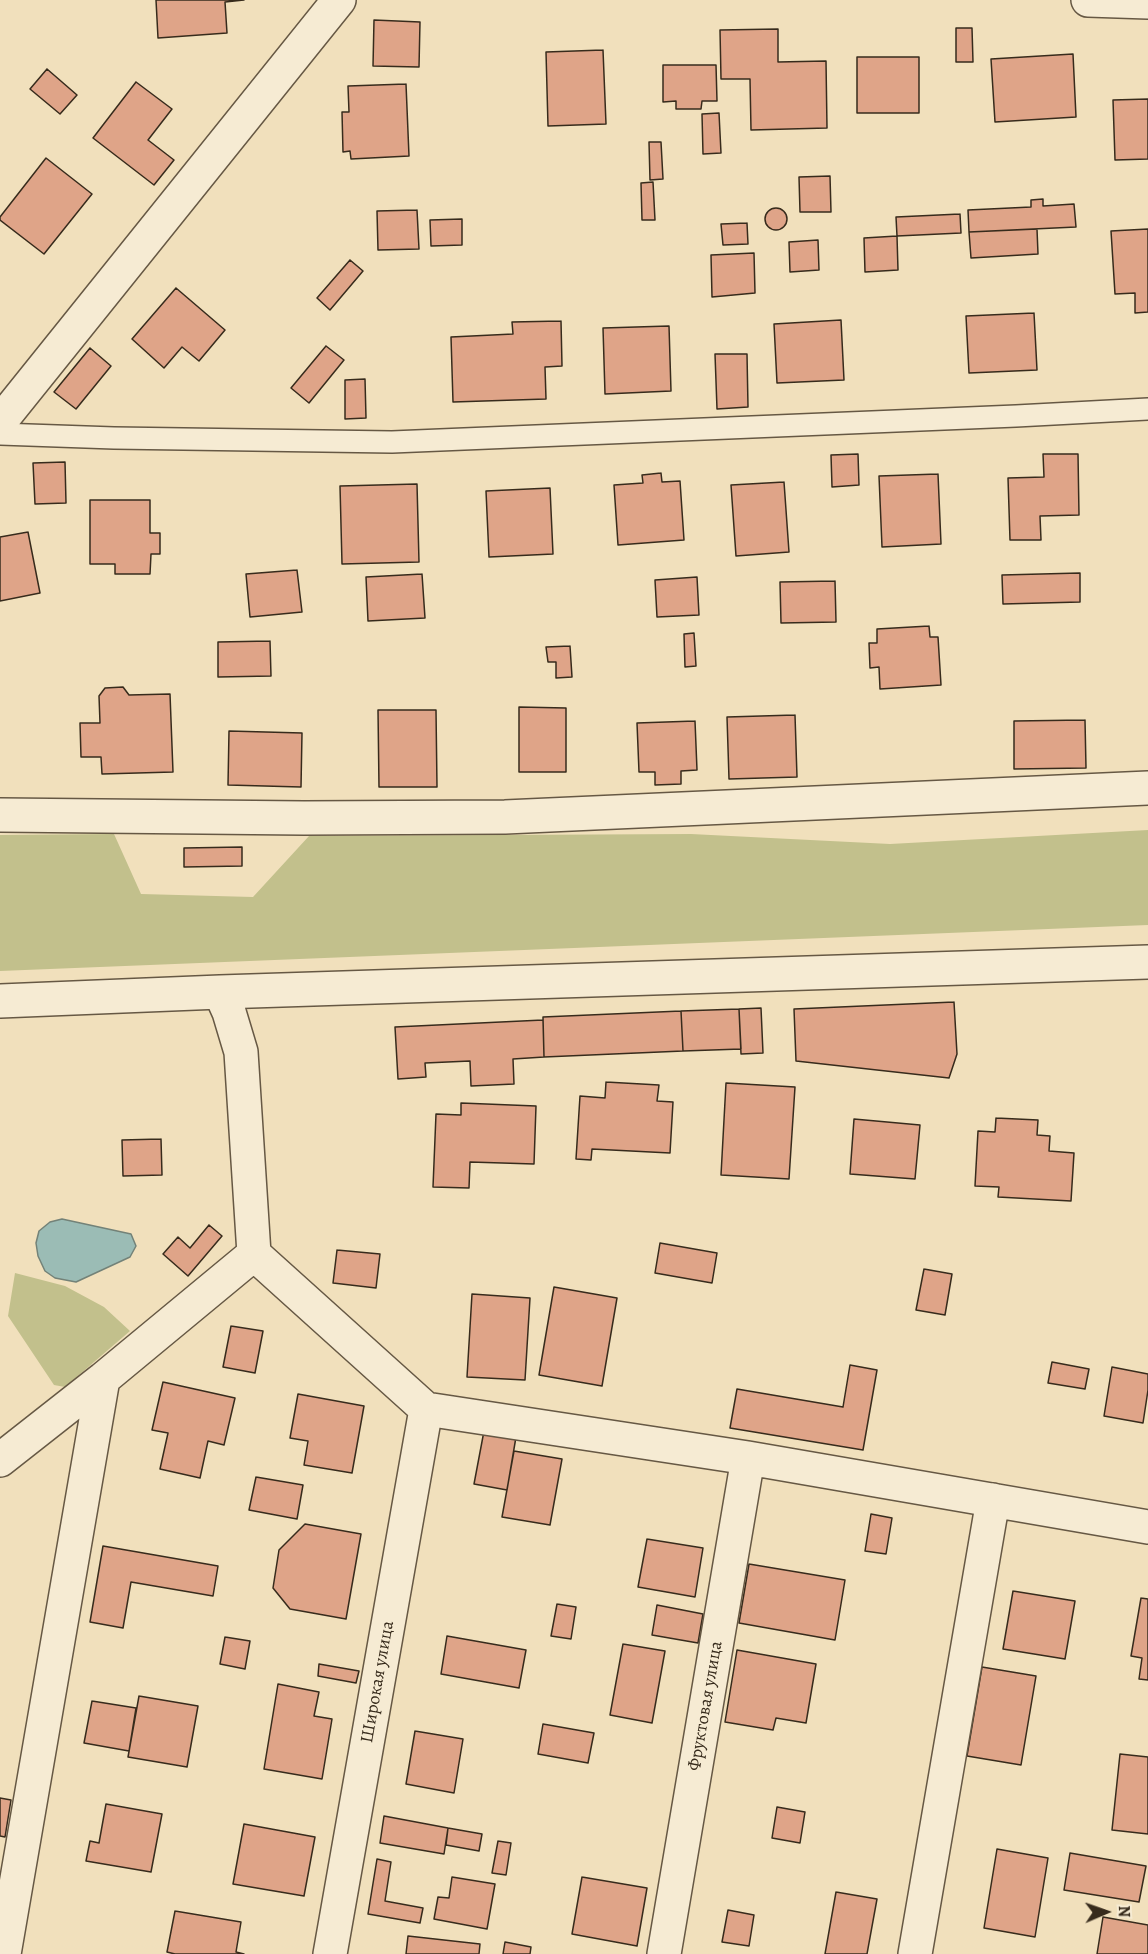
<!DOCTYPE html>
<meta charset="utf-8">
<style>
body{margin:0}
#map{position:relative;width:1148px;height:1954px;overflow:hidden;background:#f1e0bc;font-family:Alegreya,serif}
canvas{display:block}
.north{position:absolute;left:1076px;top:1882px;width:60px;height:60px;-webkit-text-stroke:4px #f6ebd3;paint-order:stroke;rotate:88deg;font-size:16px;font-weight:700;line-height:24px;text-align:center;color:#372b1c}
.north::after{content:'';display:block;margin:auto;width:21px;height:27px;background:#372b1c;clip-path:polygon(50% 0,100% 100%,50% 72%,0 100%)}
</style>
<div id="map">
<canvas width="1148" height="1954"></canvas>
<div class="north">N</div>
</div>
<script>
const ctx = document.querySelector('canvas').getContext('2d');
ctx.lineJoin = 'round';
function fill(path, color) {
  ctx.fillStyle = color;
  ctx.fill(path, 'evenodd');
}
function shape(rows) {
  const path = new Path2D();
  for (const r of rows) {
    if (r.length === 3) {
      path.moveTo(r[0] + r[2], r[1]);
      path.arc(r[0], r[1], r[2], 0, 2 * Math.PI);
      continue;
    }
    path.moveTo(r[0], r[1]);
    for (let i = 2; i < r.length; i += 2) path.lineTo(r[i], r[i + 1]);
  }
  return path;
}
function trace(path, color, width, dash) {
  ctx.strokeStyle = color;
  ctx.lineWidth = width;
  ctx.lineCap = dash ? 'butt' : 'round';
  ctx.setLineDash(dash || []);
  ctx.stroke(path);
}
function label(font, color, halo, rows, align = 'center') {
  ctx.font = font + ' Alegreya,serif';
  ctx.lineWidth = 6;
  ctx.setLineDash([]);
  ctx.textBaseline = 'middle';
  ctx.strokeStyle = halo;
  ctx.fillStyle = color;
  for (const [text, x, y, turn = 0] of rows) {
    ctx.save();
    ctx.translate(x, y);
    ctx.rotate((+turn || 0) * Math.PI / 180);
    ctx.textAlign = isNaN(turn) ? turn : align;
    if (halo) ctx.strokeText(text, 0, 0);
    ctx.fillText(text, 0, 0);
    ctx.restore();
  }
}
const green = shape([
 [1148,830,1148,925,0,971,0,835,114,834,141,894,253,897,309,836,691,834,890,844],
 [15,1273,65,1286,104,1307,130,1331,65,1387,54,1385,8,1316]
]);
const water = shape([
 [62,1219,131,1234,136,1246,130,1257,76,1282,55,1278,45,1271,38,1256,36,1243,39,1231,50,1222,62,1219]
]);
const building = shape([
 [156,0,244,0,225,2,227,33,158,38,156,0],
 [374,20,420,22,419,67,373,66,374,20],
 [956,28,972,28,973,62,956,62,956,28],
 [778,29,778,62,826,61,827,128,751,130,750,79,721,79,720,30,778,29],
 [603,50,606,124,548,126,546,52,603,50],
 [1073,54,1076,117,995,122,991,59,1073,54],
 [857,57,919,57,919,113,857,113,857,57],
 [663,65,716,65,717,101,702,101,701,109,676,109,676,101,663,102,663,65],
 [47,69,77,95,60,114,30,89,47,69],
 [136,82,172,109,148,140,174,160,154,185,93,138,136,82],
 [406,84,409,156,351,159,350,151,343,152,342,112,349,112,348,86,406,84],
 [1148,99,1148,159,1115,160,1113,100,1148,99],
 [719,113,721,153,703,154,702,114,719,113],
 [649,142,661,142,663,179,650,180,649,142],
 [46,158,92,194,44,254,0,220,0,217,46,158],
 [830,176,831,212,800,212,799,177,830,176],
 [653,182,655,220,642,220,641,183,653,182],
 [1043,199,1043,206,1074,204,1076,227,969,232,968,210,1031,207,1031,200,1043,199],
 [776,219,11],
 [417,210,419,249,378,250,377,211,417,210],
 [960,214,961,233,897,236,896,217,960,214],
 [462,219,462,245,431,246,430,220,462,219],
 [747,223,748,244,723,245,721,224,747,223],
 [1037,229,1038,254,971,258,969,232,1037,229],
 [1148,229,1148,312,1135,313,1135,293,1115,294,1111,231,1148,229],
 [897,236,898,270,865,272,864,238,897,236],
 [818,240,819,270,790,272,789,242,818,240],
 [754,253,755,293,712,297,711,255,754,253],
 [350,260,363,271,330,310,317,298,350,260],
 [176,288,225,330,199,361,182,347,164,368,132,339,176,288],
 [1034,313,1037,370,969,373,966,316,1034,313],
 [841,320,844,380,777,383,774,324,841,320],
 [561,321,562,366,545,367,546,399,453,402,451,337,513,334,512,322,561,321],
 [669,326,671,391,605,394,603,328,669,326],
 [326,346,344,360,309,403,291,388,326,346],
 [90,348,111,366,76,409,54,392,90,348],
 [715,354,747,354,748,407,717,409,715,354],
 [365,379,366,418,345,419,345,380,365,379],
 [858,454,859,485,832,487,831,455,858,454],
 [1043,454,1078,454,1079,515,1040,516,1041,540,1010,540,1008,478,1044,477,1043,454],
 [65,462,66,503,35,504,33,463,65,462],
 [661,473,662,482,680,481,684,540,618,545,614,485,643,483,642,475,661,473],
 [938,474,941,544,882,547,879,476,938,474],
 [784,482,789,552,736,556,731,485,784,482],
 [417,484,419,562,342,564,340,486,417,484],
 [550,488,553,554,489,557,486,491,550,488],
 [90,500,150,500,150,533,160,533,160,554,151,554,150,574,115,574,115,564,90,564,90,500],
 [28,532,40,593,0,601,0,537,28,532],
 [297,570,302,612,250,617,246,574,297,570],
 [1080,573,1080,602,1003,604,1002,575,1080,573],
 [422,574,425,618,368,621,366,577,422,574],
 [697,577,699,615,657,617,655,580,697,577],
 [835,581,836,622,781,623,780,582,835,581],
 [929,626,930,637,938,637,941,685,880,689,879,667,870,668,869,643,877,643,877,629,929,626],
 [694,633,696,666,685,667,684,634,694,633],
 [270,641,271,676,218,677,218,642,270,641],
 [570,646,572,677,556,678,556,662,548,662,546,647,570,646],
 [123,687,129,695,170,694,173,772,102,774,101,757,81,757,80,723,100,723,99,696,105,688,123,687],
 [519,707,566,708,566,772,519,772,519,707],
 [378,710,436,710,437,787,379,787,378,710],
 [795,715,797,777,729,779,727,717,795,715],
 [1085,720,1086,768,1014,769,1014,721,1085,720],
 [695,721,697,770,681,771,681,784,655,785,655,772,639,772,637,723,695,721],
 [229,731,302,733,301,787,228,785,229,731],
 [242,847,242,866,184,867,184,848,242,847],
 [954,1002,957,1054,949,1078,796,1061,794,1009,954,1002],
 [761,1008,763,1053,741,1054,739,1009,761,1008],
 [739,1009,741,1049,683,1051,681,1011,739,1009],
 [681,1011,683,1051,544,1057,543,1017,681,1011],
 [543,1020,544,1057,513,1059,514,1084,471,1086,470,1061,425,1063,426,1077,398,1079,395,1027,543,1020],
 [606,1082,659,1085,657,1101,673,1102,670,1153,592,1149,591,1160,576,1159,580,1096,605,1098,606,1082],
 [726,1083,795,1087,789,1179,721,1175,726,1083],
 [461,1103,536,1106,534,1164,470,1162,469,1188,433,1187,436,1114,461,1115,461,1103],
 [996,1118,1038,1120,1037,1135,1050,1136,1049,1151,1074,1153,1071,1201,998,1197,999,1187,975,1186,978,1131,995,1132,996,1118],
 [854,1119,920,1125,915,1179,850,1174,854,1119],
 [161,1139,162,1175,123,1176,122,1140,161,1139],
 [209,1225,222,1236,188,1276,163,1254,178,1237,190,1248,209,1225],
 [660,1243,717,1253,712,1283,655,1273,660,1243],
 [337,1250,380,1254,376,1288,333,1283,337,1250],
 [924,1269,952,1274,945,1315,916,1310,924,1269],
 [554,1287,617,1298,602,1386,539,1375,554,1287],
 [472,1294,530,1298,525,1380,467,1377,472,1294],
 [231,1326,263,1331,255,1373,223,1367,231,1326],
 [1052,1362,1089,1369,1085,1389,1048,1383,1052,1362],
 [850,1365,877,1370,863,1450,730,1428,737,1389,843,1407,850,1365],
 [1112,1367,1148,1374,1148,1390,1143,1423,1104,1416,1112,1367],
 [163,1382,235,1398,224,1445,208,1441,200,1478,160,1469,168,1433,152,1430,163,1382],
 [298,1394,364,1406,352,1473,304,1465,308,1441,290,1438,298,1394],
 [484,1431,516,1437,507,1490,474,1484,484,1431],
 [514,1451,562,1459,550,1525,502,1517,514,1451],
 [256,1477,303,1485,297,1519,249,1510,256,1477],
 [871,1514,892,1518,886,1554,865,1551,871,1514],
 [305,1524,361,1534,346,1619,290,1609,273,1588,279,1550,305,1524],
 [647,1539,703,1548,695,1597,638,1587,647,1539],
 [103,1546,218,1566,213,1596,131,1582,123,1628,90,1622,103,1546],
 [749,1564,845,1580,835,1640,739,1623,749,1564],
 [1013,1591,1075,1601,1065,1659,1003,1649,1013,1591],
 [1141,1598,1148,1599,1148,1680,1139,1679,1142,1658,1131,1656,1141,1598],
 [557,1604,576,1607,571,1639,551,1636,557,1604],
 [657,1605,703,1614,698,1643,652,1635,657,1605],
 [447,1636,526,1650,519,1688,441,1674,447,1636],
 [225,1637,250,1641,245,1669,220,1664,225,1637],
 [623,1644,665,1651,652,1723,610,1715,623,1644],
 [737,1650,816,1664,806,1723,776,1718,773,1730,725,1722,737,1650],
 [319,1664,359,1671,356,1683,318,1676,319,1664],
 [982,1667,1036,1676,1021,1765,967,1756,982,1667],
 [278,1684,319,1692,314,1716,332,1719,322,1779,264,1769,278,1684],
 [139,1696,198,1706,187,1767,128,1757,139,1696],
 [92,1701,136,1708,129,1751,84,1743,92,1701],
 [543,1724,594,1733,588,1763,538,1754,543,1724],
 [415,1731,463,1739,454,1793,406,1784,415,1731],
 [1120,1754,1148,1757,1148,1834,1112,1830,1120,1754],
 [0,1798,11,1800,5,1837,0,1836,0,1798],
 [106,1804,162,1814,151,1872,86,1861,90,1841,99,1843,106,1804],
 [777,1807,805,1812,800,1843,772,1838,777,1807],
 [384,1816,448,1828,444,1854,380,1843,384,1816],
 [244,1824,315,1837,304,1896,233,1884,244,1824],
 [448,1828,482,1834,479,1851,446,1845,448,1828],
 [498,1841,511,1843,506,1875,492,1873,498,1841],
 [997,1849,1048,1858,1035,1937,984,1928,997,1849],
 [1070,1853,1146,1866,1139,1902,1064,1890,1070,1853],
 [377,1859,391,1862,385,1901,423,1908,420,1923,368,1914,377,1859],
 [452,1877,495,1884,487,1929,434,1919,438,1897,449,1898,452,1877],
 [582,1877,647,1888,637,1946,572,1934,582,1877],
 [836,1892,877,1899,867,1954,825,1954,836,1892],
 [728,1910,754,1915,749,1946,722,1942,728,1910],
 [175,1911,241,1922,236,1952,244,1954,175,1954,167,1952,175,1911],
 [1103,1917,1148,1925,1148,1954,1097,1954,1103,1917],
 [408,1936,480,1944,479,1954,406,1954,408,1936],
 [505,1942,531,1947,530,1954,503,1954,505,1942]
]);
const lane = shape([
 [0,434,114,438,392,442,1016,416,1148,409]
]);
const street = shape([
 [1088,0,1148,2],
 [0,422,339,0],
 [0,815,304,818,505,817,1148,788],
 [220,992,229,1012,241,1052,254,1254],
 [0,1001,220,992,1148,962],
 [0,1460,103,1379,254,1254,426,1409,748,1458,1148,1527],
 [4,1954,103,1379],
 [330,1954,426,1409],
 [664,1954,748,1458],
 [915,1954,993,1500]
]);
const streetNames = [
 ["Широкая улица",378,1682,-80],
 ["Фруктовая улица",706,1706,-80]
];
fill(green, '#c2c08c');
fill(water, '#9bbcb5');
trace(water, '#738278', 1.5);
fill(building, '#dfa488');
trace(building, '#372b1c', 1.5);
trace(lane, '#665844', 24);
trace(street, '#665844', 36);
trace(lane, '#f6ebd3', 21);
trace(street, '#f6ebd3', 33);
label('18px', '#372b1c', '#f6ebd3', streetNames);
</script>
